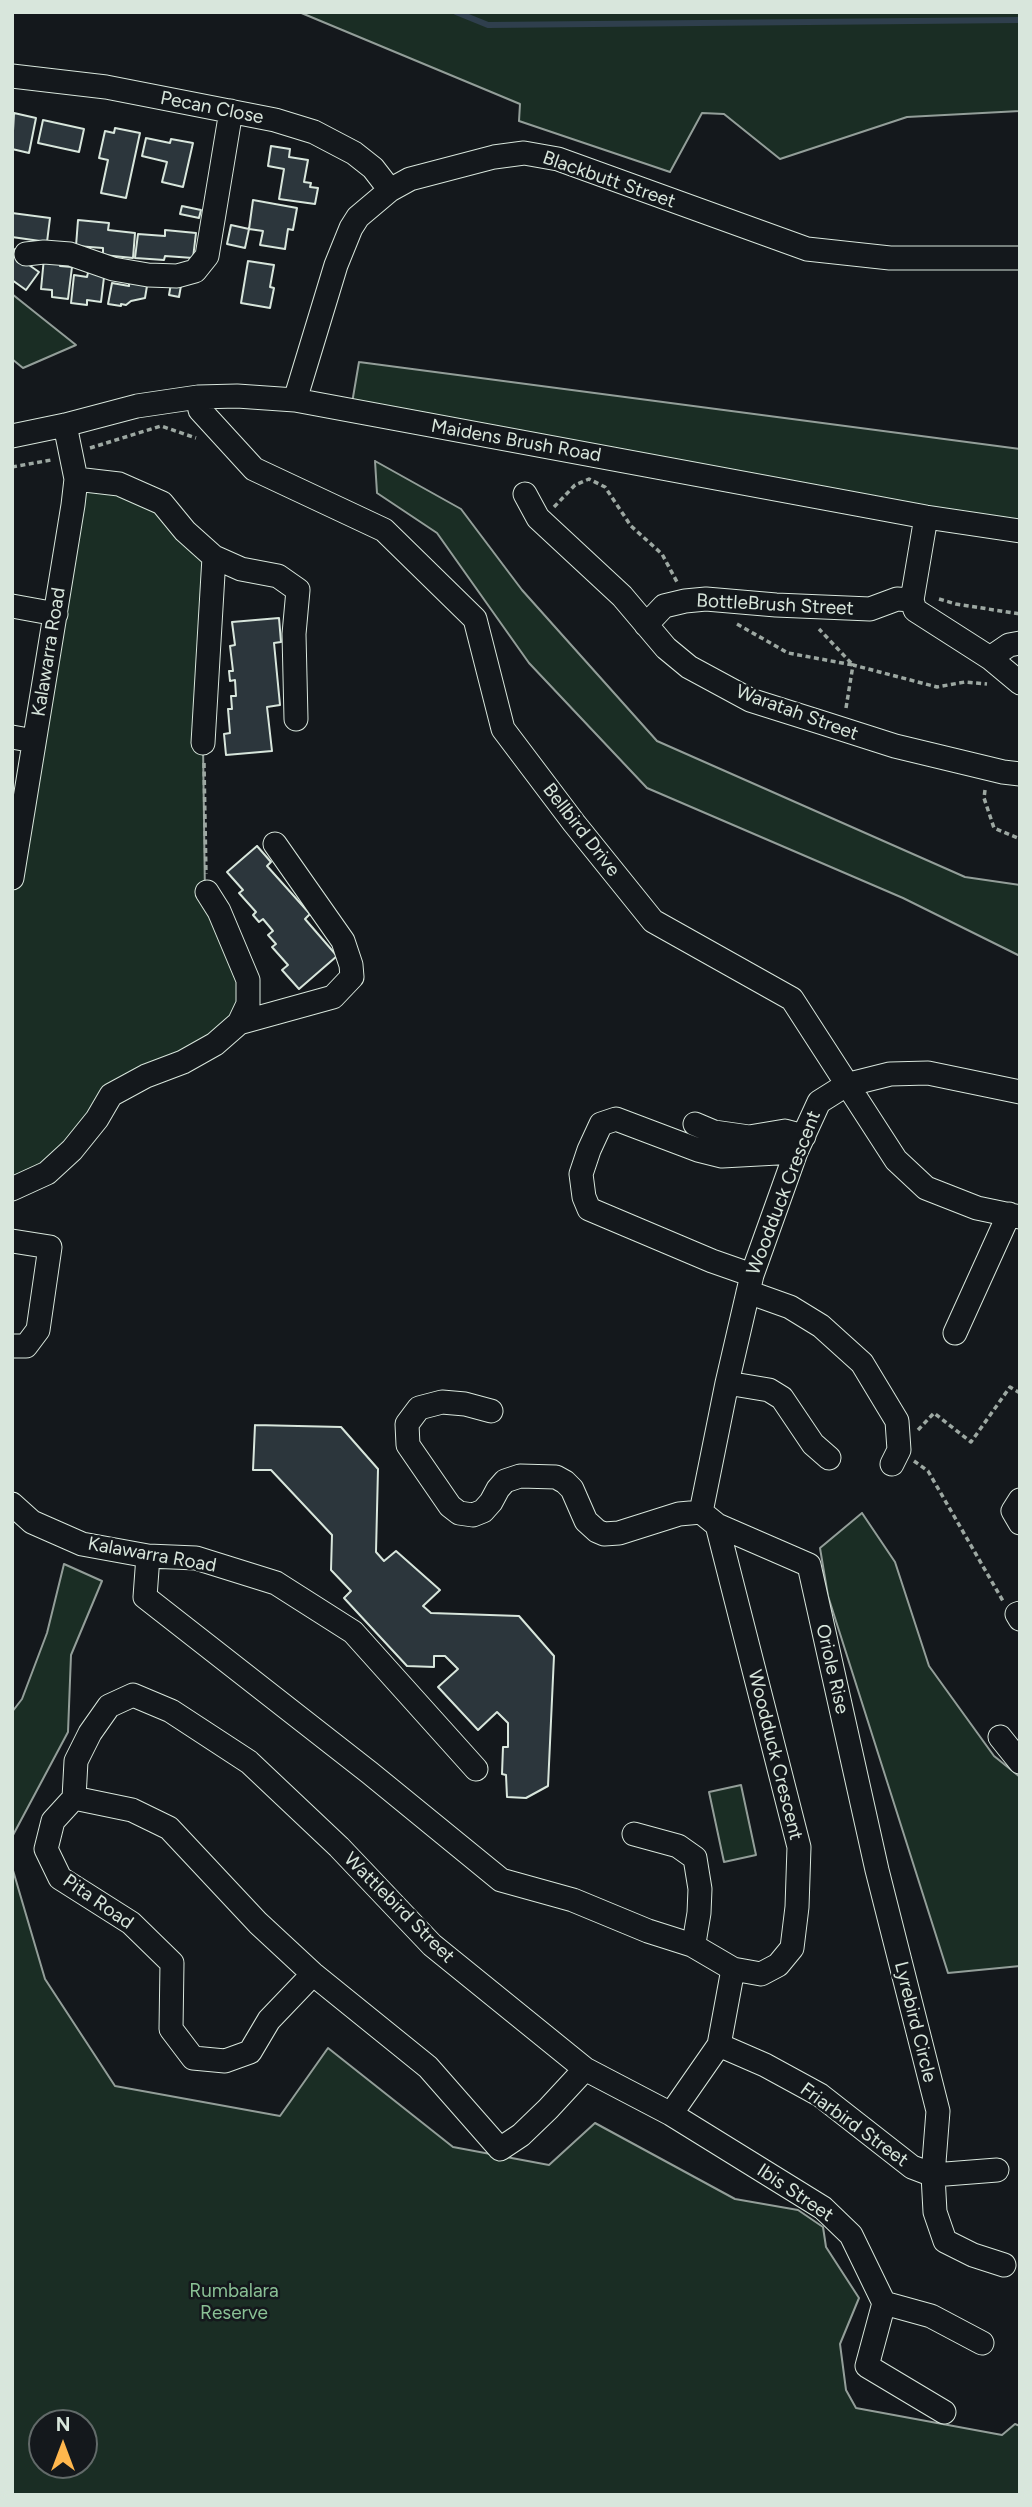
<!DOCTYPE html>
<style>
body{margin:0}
#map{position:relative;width:1032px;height:2507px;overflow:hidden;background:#14181c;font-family:Figtree,sans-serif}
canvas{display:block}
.frame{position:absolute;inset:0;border:14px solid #d8e6dc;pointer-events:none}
.north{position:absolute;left:28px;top:2409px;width:70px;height:70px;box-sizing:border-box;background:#14181c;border:2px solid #626a69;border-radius:50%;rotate:0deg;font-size:19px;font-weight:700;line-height:28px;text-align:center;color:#d8e6dc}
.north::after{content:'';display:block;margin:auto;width:24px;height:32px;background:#ffb74d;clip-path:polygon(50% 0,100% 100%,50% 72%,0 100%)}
</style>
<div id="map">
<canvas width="1032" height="2507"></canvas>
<div class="frame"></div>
<div class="north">N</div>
</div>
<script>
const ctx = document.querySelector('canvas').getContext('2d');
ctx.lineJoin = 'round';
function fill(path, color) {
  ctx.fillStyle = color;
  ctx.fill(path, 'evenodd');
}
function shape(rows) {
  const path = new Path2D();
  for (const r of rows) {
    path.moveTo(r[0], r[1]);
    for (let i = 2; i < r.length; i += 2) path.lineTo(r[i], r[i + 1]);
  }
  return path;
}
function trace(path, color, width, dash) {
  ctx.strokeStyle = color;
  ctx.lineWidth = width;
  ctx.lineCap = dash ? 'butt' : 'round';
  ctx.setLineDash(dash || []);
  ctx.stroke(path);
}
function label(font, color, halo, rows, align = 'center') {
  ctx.font = font + ' Figtree,sans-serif';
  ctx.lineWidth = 5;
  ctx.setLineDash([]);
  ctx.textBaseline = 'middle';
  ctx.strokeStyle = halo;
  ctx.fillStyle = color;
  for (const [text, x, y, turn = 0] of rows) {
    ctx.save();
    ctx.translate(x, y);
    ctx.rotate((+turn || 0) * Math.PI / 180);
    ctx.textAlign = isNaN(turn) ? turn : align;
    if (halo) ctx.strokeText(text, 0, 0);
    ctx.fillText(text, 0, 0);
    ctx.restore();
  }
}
const green = shape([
 [299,12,1020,12,1020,111,907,117,780,159,724,114,702,113,670,172,519,121,520,104,299,12],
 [12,294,76,345,23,368,12,359,12,294],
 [359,362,1020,449,1020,533,351,409,359,362],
 [375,461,461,509,522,590,657,741,965,877,1020,885,1020,956,903,898,647,788,529,663,437,533,377,493,375,461],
 [76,479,119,484,214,557,203,743,205,898,248,980,239,1023,146,1076,12,1189,12,878,76,479],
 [862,1513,895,1562,929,1666,994,1756,1020,1777,1020,1966,948,1973,828,1596,820,1548,862,1513],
 [64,1564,102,1581,71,1655,68,1732,12,1837,12,1712,22,1699,47,1633,64,1564],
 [741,1785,756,1855,724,1862,709,1792,741,1785],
 [12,1867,45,1979,115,2086,280,2116,328,2048,453,2147,549,2165,595,2123,735,2199,798,2210,823,2227,826,2247,859,2298,840,2344,846,2390,856,2408,1002,2435,1015,2424,1020,2426,1020,2495,12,2495,12,1867],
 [42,2423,84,2423,84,2465,42,2465,42,2423]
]);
const stream = shape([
 [456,12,488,25,1020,20]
]);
const building = shape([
 [14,113,36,118,29,153,12,149,14,113],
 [43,120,84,129,79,152,38,143,43,120],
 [115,128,140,133,126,198,101,193,108,160,99,158,105,131,114,133,115,128],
 [146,138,170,143,171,139,193,143,183,187,162,182,167,162,142,156,146,138],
 [271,146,290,149,289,157,308,160,304,182,311,183,310,187,318,188,315,204,279,199,284,169,268,166,271,146],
 [253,200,297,208,293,230,288,229,285,249,260,245,263,231,249,229,253,200],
 [182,206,201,210,199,218,180,214,182,206],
 [12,213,50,218,47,242,12,237,12,213],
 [78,220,109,223,108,230,135,233,133,258,103,255,103,248,76,246,78,220],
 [231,225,249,229,245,248,227,244,231,225],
 [165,230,196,233,193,258,165,256,164,260,135,258,138,234,165,236,165,230],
 [16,249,19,258,39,272,26,290,12,280,12,250,16,249],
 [44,258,60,259,60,266,72,267,68,299,52,297,52,290,41,289,44,258],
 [248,261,274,265,270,287,274,288,270,308,241,303,248,261],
 [89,268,105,269,101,302,87,300,87,305,71,303,74,275,87,277,89,268],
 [172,278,182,280,179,297,169,295,172,278],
 [148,280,145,298,131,301,126,305,121,304,121,306,108,304,112,283,129,286,129,281,148,280],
 [279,618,281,642,274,643,280,705,267,707,272,751,226,755,224,734,230,733,228,709,232,709,231,696,236,696,235,680,230,681,229,671,233,671,230,646,235,645,232,622,279,618],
 [257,846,271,862,267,866,310,914,305,919,337,956,299,989,282,970,288,965,272,947,276,944,268,935,273,931,263,919,259,922,253,915,256,912,239,893,243,890,227,872,257,846],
 [255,1425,341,1427,378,1469,376,1552,384,1561,396,1551,440,1590,423,1606,431,1613,519,1616,554,1656,548,1786,526,1798,507,1797,506,1775,502,1774,503,1747,508,1747,508,1723,497,1712,478,1730,438,1687,458,1669,445,1656,434,1656,434,1667,407,1666,344,1598,351,1591,331,1570,332,1535,271,1470,253,1470,255,1425]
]);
const path = shape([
 [90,448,161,426,196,438],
 [12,467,51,460],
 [554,507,575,485,589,479,605,487,631,526,662,554,677,582],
 [939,599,956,604,1020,614],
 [737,624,788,653,853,665,819,629],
 [846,708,853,665,937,687,965,682,987,684],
 [204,763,206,874],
 [985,790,984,798,994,828,1020,839],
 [918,1430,934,1413,971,1442,1010,1387,1020,1393],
 [914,1461,928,1471,1003,1601]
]);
const minor = shape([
 [12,76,106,87,275,120,314,132,354,153,373,168,390,190],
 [26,254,44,252,70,254,113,269,148,275,177,276,195,271,207,256,231,111],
 [198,397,200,410,254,469,384,530,475,619,503,729,574,823,653,921,792,999,896,1160,926,1188,977,1208,1020,1217],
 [295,400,336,265,351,228,358,217,390,190,410,179,494,157,524,153,558,159,807,249,890,258,1020,258],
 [12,436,65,425,137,406,198,397,237,396,295,400,926,517,1020,531],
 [76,479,119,484,162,503,185,531,214,557,241,569,278,576,298,590,294,634,296,719],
 [525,494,538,518,622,596,666,648,689,667,750,700,823,723,895,746,1003,772,1020,774],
 [926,517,912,600,915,610,990,658,1020,683],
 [12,606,56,614],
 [646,625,664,606,685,601,706,599,776,605,870,609,897,599,912,600],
 [990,658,1009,645,1020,643],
 [12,737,34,741],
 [203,743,214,557],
 [12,878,73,505,76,479,65,425],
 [239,1023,333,997,352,977,351,965,343,941,275,844],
 [695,1124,714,1132,749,1137,785,1131,804,1136],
 [12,1189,47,1173,72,1150,97,1119,111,1095,146,1076,183,1062,215,1044,239,1023,248,1004,248,980,219,911,207,892],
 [12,1241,50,1247,38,1330,26,1346,12,1346],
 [752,1275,712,1261,589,1209,584,1197,581,1174,589,1150,601,1124,616,1119,698,1150,722,1156,796,1152],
 [748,1292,790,1307,821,1326,862,1363,897,1421,899,1450,892,1464],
 [955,1333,1009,1214],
 [727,1383,769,1390,782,1398,813,1444,829,1458],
 [491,1411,465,1404,442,1402,419,1408,407,1424,408,1445,450,1506,459,1513,473,1515,483,1511,491,1502,498,1489,505,1481,520,1476,556,1477,565,1482,572,1489,586,1521,597,1531,604,1534,619,1533,679,1514,701,1512],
 [1020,1500,1013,1511,1020,1523],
 [12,1504,32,1522,82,1544,148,1556,196,1558,276,1583,353,1632,476,1769],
 [701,1512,727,1383,752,1275,796,1152,819,1102,846,1085,890,1074,928,1073,1020,1092],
 [717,1525,809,1565,877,1870,938,2111,933,2175,935,2212,945,2241,973,2255,1004,2265],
 [148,1556,145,1597,370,1773,501,1880,573,1900,648,1931,692,1945,733,1969,761,1974,778,1965,792,1948,797,1907,799,1847,717,1525,701,1512],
 [1020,1613,1017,1614,1020,1619],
 [1000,1737,1020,1762],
 [74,1798,76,1761,90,1733,109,1706,133,1695,171,1711,249,1762,339,1847,432,1945,585,2069,671,2114,823,2208,851,2235,884,2303],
 [634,1834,678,1846,695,1858,700,1889,699,1913,695,1937,692,1945],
 [313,1974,269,2020,250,2052,225,2061,193,2058,171,2029,172,1963,131,1923,60,1878,46,1849,53,1821,74,1798,132,1810,169,1828,258,1923,313,1974,428,2067,500,2149,521,2135,548,2109,585,2069],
 [719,2045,765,2065,820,2095,912,2167,933,2175,997,2170],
 [671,2114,719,2045,733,1969],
 [944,2412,867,2366,884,2303,931,2316,982,2343]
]);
const streetNames = [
 ["Pecan Close",212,108,11],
 ["Blackbutt Street",609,180,19],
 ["Maidens Brush Road",516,441,10],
 ["BottleBrush Street",775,605,3],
 ["Kalawarra Road",49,652,-81],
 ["Waratah Street",797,713,20],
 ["Bellbird Drive",581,830,52],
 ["Woodduck Crescent",784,1193,-69],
 ["Kalawarra Road",152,1555,10],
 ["Oriole Rise",832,1669,77],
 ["Woodduck Crescent",775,1755,76],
 ["Pita Road",98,1902,35],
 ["Wattlebird Street",399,1908,45],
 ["Lyrebird Circle",915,2022,76],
 ["Friarbird Street",854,2125,36],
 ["Ibis Street",795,2193,34]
];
const parkNames = [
 ["Rumbalara",234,2291],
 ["Reserve",234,2313]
];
fill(green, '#1a2d24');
trace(green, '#939e99', 2);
trace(stream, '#2f3f4d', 6);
fill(building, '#2c363c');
trace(building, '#d8e6dc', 2);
trace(minor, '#d8e6dc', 25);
trace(path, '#9da8a2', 3.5, [5, 3.5]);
trace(minor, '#14181c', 23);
label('19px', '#d8e6dc', '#14181c', streetNames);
label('19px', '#8ac095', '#14181c', parkNames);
</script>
